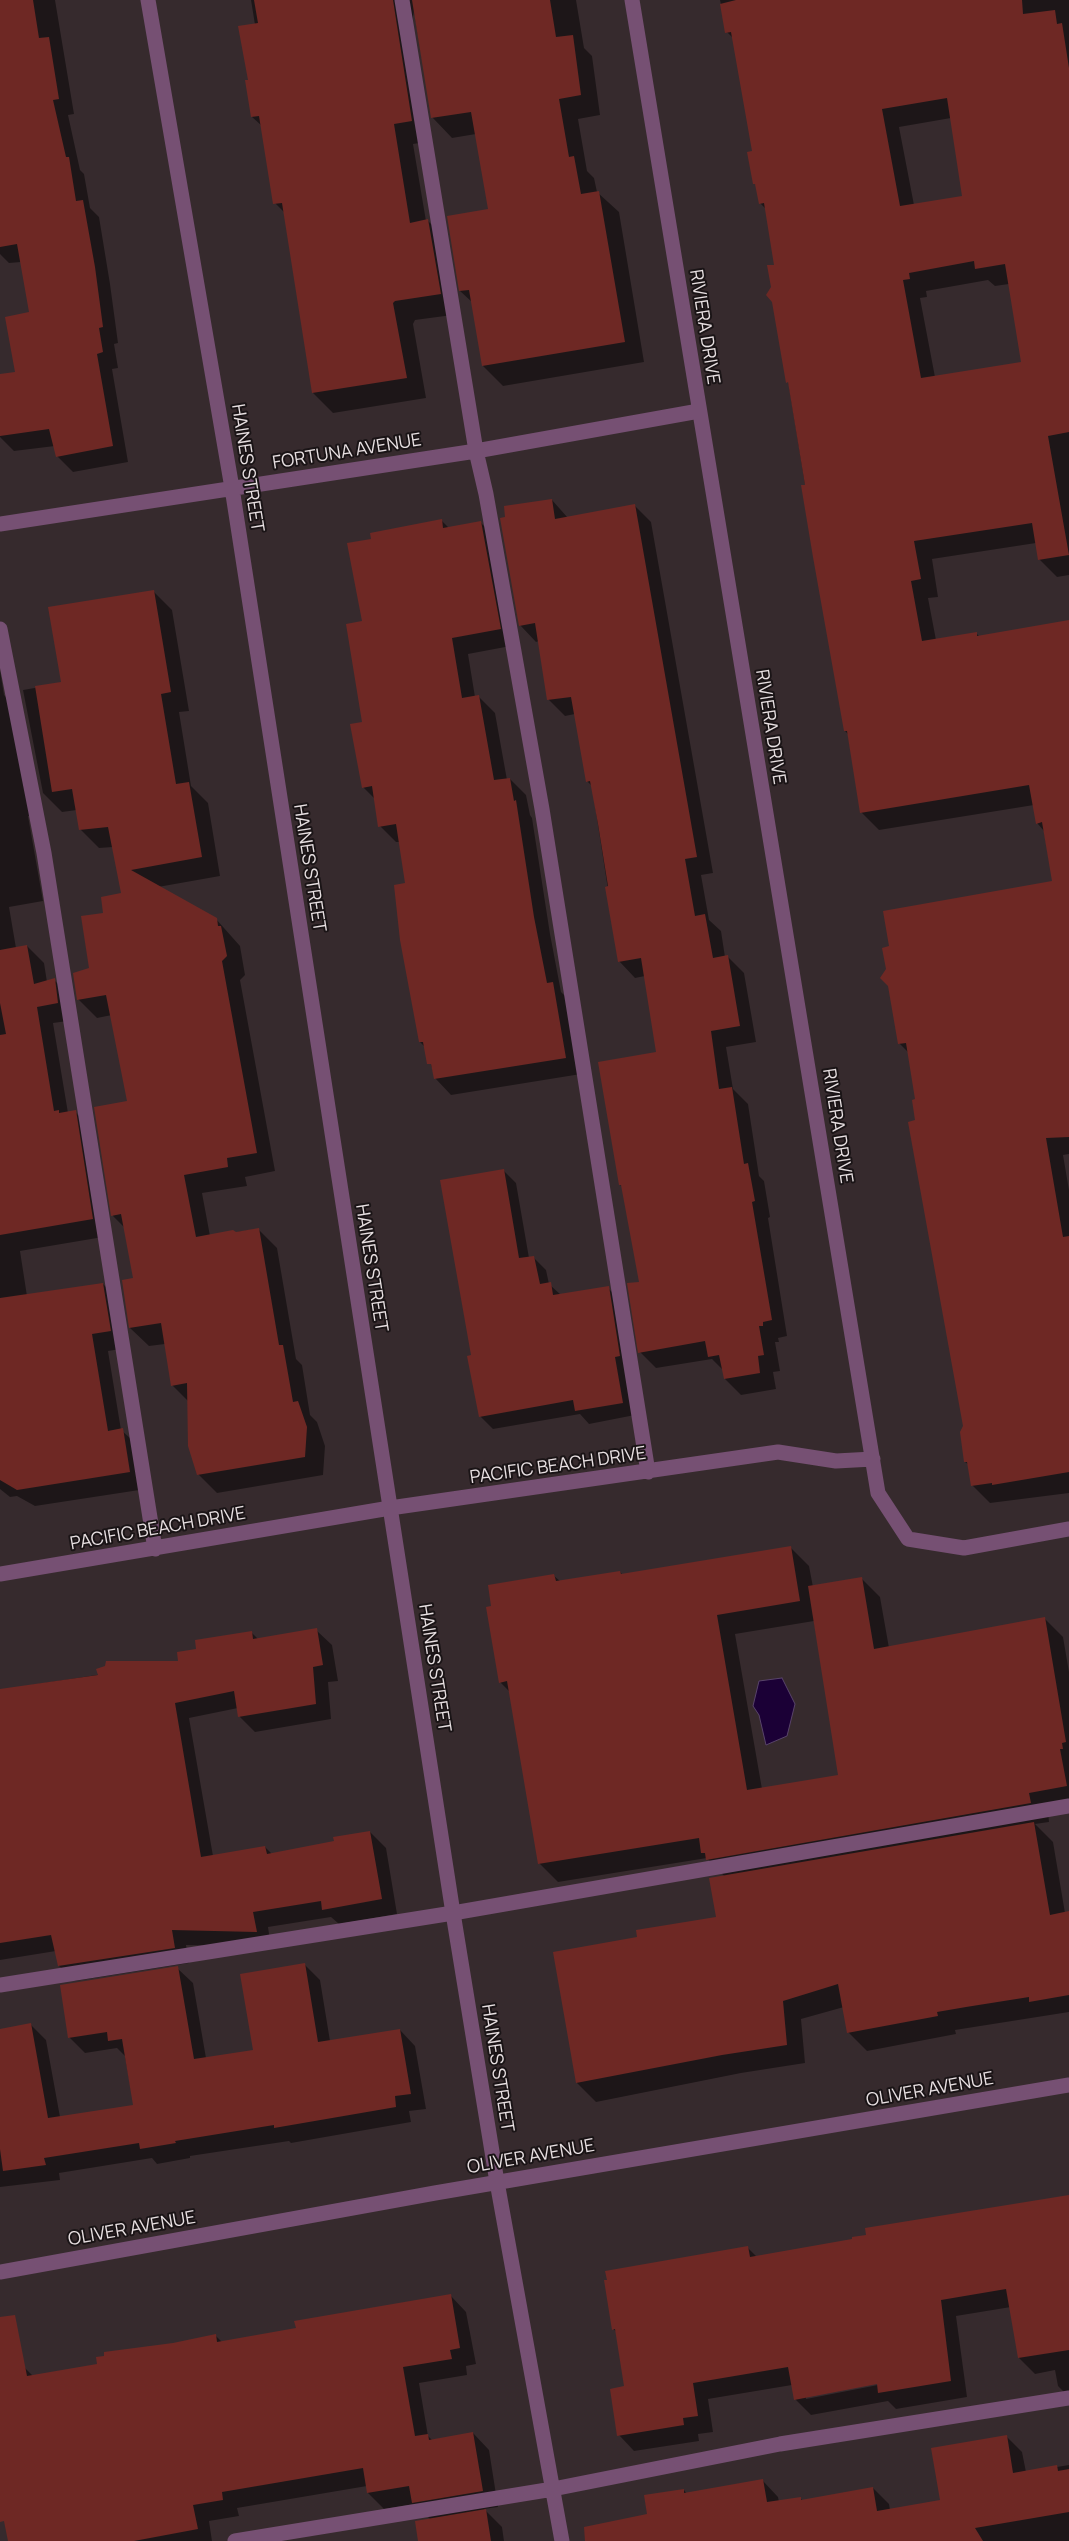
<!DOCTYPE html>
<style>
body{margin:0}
canvas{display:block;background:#362a2d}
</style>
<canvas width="1069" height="2541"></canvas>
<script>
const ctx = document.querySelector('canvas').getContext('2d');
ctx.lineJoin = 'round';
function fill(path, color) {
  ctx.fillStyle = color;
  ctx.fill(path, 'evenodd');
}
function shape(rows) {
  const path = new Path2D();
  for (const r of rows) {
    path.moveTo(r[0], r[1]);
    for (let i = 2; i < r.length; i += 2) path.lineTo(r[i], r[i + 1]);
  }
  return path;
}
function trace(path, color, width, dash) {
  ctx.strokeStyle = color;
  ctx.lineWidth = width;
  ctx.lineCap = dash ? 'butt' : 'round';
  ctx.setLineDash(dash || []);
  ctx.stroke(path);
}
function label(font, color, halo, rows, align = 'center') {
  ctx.font = font + ' Manrope,sans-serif';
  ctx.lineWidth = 4;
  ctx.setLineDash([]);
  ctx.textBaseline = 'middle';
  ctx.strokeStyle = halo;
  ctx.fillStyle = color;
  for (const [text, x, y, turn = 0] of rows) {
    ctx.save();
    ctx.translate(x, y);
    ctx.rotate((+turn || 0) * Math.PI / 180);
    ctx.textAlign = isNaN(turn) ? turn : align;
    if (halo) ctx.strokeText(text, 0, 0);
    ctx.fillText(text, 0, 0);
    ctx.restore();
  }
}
const water = shape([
 [782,1678,795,1704,787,1736,766,1745,759,1715,753,1706,759,1681,782,1678]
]);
const shadow = shape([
 [0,0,55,0,74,114,68,115,80,170,84,174,90,208,99,217,110,284,118,343,114,344,118,368,112,369,128,462,73,472,57,456,55,446,14,451,0,437,0,375,17,373,31,313,21,262,9,263,0,254],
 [251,0,576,0,584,48,592,56,600,115,578,119,587,171,594,178,597,192,619,212,644,362,503,386,483,366,473,303,460,291,489,210,476,134,452,138,432,117,414,11,412,22,432,141,413,144,426,221,428,221,448,241,460,314,415,320,413,324,426,398,333,413,313,393,285,213,275,203,262,126,252,117,250,81,255,25],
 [720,0,1069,0,1069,575,1057,577,1039,559,1036,543,932,559,938,597,928,598,936,640,976,633,980,637,1069,621,1069,1154,1063,1155,1069,1190,1069,1493,990,1503,972,1485,969,1465,965,1462,964,1426,917,1121,917,1100,909,1053,899,1043,1053,882,1044,831,1037,823,1034,805,879,830,861,812,848,734,845,731,773,287,776,266,766,209,760,203,757,186,754,183,753,152,734,39,727,32],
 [951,118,964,198,914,205,899,127],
 [988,280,995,286,1009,284,1022,363,935,377,920,298,927,297,926,291],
 [552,500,568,518,634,505,651,522,713,873,701,875,709,920,721,931,725,957,728,957,744,973,756,1042,726,1047,733,1089,748,1104,759,1176,764,1181,770,1217,768,1218,787,1336,778,1338,779,1342,775,1342,780,1371,773,1372,776,1389,741,1395,725,1379,723,1370,712,1359,656,1368,640,1352,640,1283,623,1187,620,1185,658,1053,645,976,635,978,619,961,592,786,587,781,575,714,565,716,549,700,539,641,536,642,520,625],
 [442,521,449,528,481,523,497,539,516,645,468,654,475,697,478,696,495,713,507,780,510,779,526,795,530,815,532,818,550,934,561,992,569,1000,581,1074,451,1095,435,1078,426,1048,420,1042,407,884,400,842,396,842,380,826,375,799,363,787,363,622,373,540],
 [153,591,172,610,189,711,179,712,191,786,208,803,220,876,158,887,216,919,240,946,245,975,240,980,275,1171,245,1177,247,1186,202,1193,210,1236,258,1229,277,1248,296,1359,302,1365,310,1415,317,1422,325,1446,323,1475,217,1493,198,1474,188,1401,172,1385,165,1344,149,1346,130,1328,135,1279,125,1228,113,1216,129,1102,112,1015,97,1018,78,999,122,894,113,847,99,848,80,829,77,810,62,812,43,793,23,690,63,683],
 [0,670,4,695,19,710,40,814,28,816,43,901,9,907,16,948,27,946,44,963,47,982,54,980,71,997,75,1020,53,1023,68,1113,75,1112,92,1129,109,1236,20,1251,27,1296,103,1284,120,1301,127,1348,108,1351,121,1430,139,1446,146,1489,35,1506,17,1496,10,1497,0,1489],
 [503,1170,516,1183,529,1258,533,1257,546,1270,549,1284,561,1295,608,1288,621,1301,635,1415,589,1424,580,1414,493,1429,480,1416,472,1356],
 [790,1547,809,1566,813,1587,862,1579,880,1597,889,1648,1044,1618,1063,1637,1069,1672,1069,1808,1048,1811,1049,1822,1035,1824,1053,1842,1065,1913,1069,1912,1069,2012,955,2030,956,2034,867,2051,848,2032,844,2007,801,2019,805,2063,741,2073,596,2102,577,2083,554,1953,638,1938,718,1918,725,1877,707,1858,558,1882,539,1863,510,1692,500,1682,554,1576,560,1581,620,1572,623,1575],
 [814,1621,840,1776,762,1789,735,1634],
 [316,1630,332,1645,338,1681,328,1682,331,1719,255,1732,240,1717,238,1708,189,1718,213,1856,265,1847,272,1854,335,1842,370,1832,386,1848,397,1914,339,1924,331,1917,268,1927,271,1947,186,1945,189,1963,75,1981,59,1966,56,1951,0,1960,0,1690,180,1662,198,1650,251,1632,259,1640],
 [305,1965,320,1980,330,2041,400,2030,415,2046,426,2109,409,2111,411,2122,291,2143,289,2141,190,2156,190,2158,157,2164,152,2158,59,2173,60,2180,0,2187,0,2030,31,2025,46,2040,60,2117,134,2106,125,2056,117,2048,85,2053,69,2037,177,1968,193,1983,206,2058,254,2051],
 [1069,2196,1069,2397,1058,2386,1055,2370,1035,2374,1019,2358,1011,2307,956,2316,967,2397,896,2409,888,2401,811,2415,795,2399,792,2385,708,2399,713,2432,698,2434,699,2441,634,2451,619,2435,626,2387,617,2332,613,2329,747,2247,757,2257,854,2240],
 [883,2382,883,2384,806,2399,806,2396],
 [450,2295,466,2312,476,2364,466,2366,467,2375,419,2383,428,2436,432,2440,473,2433,489,2450,498,2507,484,2509,502,2527,504,2541,419,2541,431,2520,415,2504,384,2509,368,2493,367,2486,237,2508,239,2516,209,2521,212,2541,9,2541,0,2476,0,2371,24,2367,33,2376,98,2365,215,2335,222,2342,297,2329],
 [1006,2436,1022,2452,1026,2472,1069,2465,1069,2541,645,2541,649,2515,684,2490,687,2494,763,2481,778,2497,779,2502,800,2498,803,2501,873,2488,889,2504,890,2510,941,2501]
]);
const building = shape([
 [0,0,33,0,39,38,49,37,59,99,53,100,66,157,69,157,76,201,83,200,95,267,103,327,99,328,103,352,97,354,113,446,56,457,49,429,0,436,0,374,15,372,5,317,29,312,17,244,0,247],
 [254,0,393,0,412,121,394,124,410,223,428,219,441,294,395,301,393,303,407,378,312,393,282,203,273,204,259,116,251,117,245,80,248,80,238,26,258,23],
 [412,0,550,0,556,37,573,35,581,95,559,99,569,157,574,156,581,194,599,191,625,342,482,366,469,290,459,291,447,216,488,209,471,112,431,118],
 [736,0,1022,0,1023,14,1055,10,1057,24,1062,23,1069,68,1069,432,1048,436,1069,555,1038,560,1032,523,914,541,921,579,911,581,922,641,977,632,977,636,1069,620,1069,1137,1046,1138,1063,1237,1069,1236,1069,1472,992,1485,992,1483,971,1486,967,1462,964,1462,960,1432,963,1426,908,1122,915,1120,912,1100,915,1099,906,1043,898,1044,888,986,880,978,886,969,882,948,889,946,883,911,1052,881,1042,822,1036,824,1029,785,860,813,847,731,844,731,813,557,801,485,805,485,788,382,786,383,772,302,766,295,771,287,767,265,774,265,764,203,759,204,755,184,753,184,747,152,752,151,731,32,725,33,720,4],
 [947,98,962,196,900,206,882,109],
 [974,261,975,269,1005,264,1021,362,921,378,903,280,910,279,909,273],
 [552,499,555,519,635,504,697,857,685,859,695,916,705,914,713,958,728,955,740,1026,711,1031,719,1089,732,1087,744,1164,748,1163,755,1201,752,1202,772,1320,763,1322,763,1326,759,1326,764,1355,758,1356,760,1373,724,1379,719,1355,708,1357,705,1341,638,1353,627,1283,639,1282,621,1185,619,1185,598,1062,656,1052,641,958,618,962,605,887,608,886,598,824,590,781,586,782,571,697,547,700,535,623,519,626,500,518,505,517,504,506],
 [442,519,443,528,481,521,501,629,452,638,462,698,479,695,494,780,510,778,514,801,516,800,534,917,547,983,553,982,566,1058,434,1079,431,1064,427,1064,423,1042,419,1042,400,940,394,885,405,883,396,824,378,827,372,786,362,788,350,724,362,722,346,624,362,621,347,543,371,539,370,533],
 [154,590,171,692,161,694,176,784,189,782,202,857,131,870,217,918,218,926,221,926,227,956,222,961,257,1153,227,1158,228,1167,184,1175,196,1237,233,1230,236,1232,259,1228,279,1345,283,1345,293,1402,298,1401,307,1427,305,1457,197,1475,188,1446,187,1383,171,1386,161,1323,129,1328,122,1280,133,1278,121,1214,111,1216,94,1107,127,1101,106,995,77,1000,73,973,89,968,81,916,103,913,101,897,121,893,108,827,79,830,72,789,52,792,35,686,61,682,48,607],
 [27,945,34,984,55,978,58,1003,37,1007,54,1111,59,1110,59,1113,76,1110,93,1219,0,1235,0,1035,6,1034,0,1003,0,950],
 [504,1169,519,1258,534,1256,540,1284,551,1282,553,1295,609,1286,620,1356,615,1357,623,1403,575,1411,573,1400,479,1417,467,1356,471,1355,440,1180],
 [103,1283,111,1331,92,1334,108,1431,123,1428,130,1472,17,1490,0,1480,0,1298],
 [791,1546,800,1601,717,1615,747,1790,838,1775,808,1586,862,1577,874,1649,1045,1617,1066,1742,1062,1743,1063,1749,1060,1749,1067,1786,1029,1793,1031,1803,706,1860,705,1853,701,1853,699,1838,538,1864,507,1681,499,1683,486,1607,491,1606,488,1585,554,1574,556,1581,620,1571,621,1574],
 [317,1628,323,1665,313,1667,316,1704,238,1717,234,1691,175,1703,201,1857,265,1846,267,1854,334,1841,333,1837,370,1831,382,1899,322,1910,321,1901,253,1912,257,1932,172,1930,175,1948,58,1966,51,1935,0,1943,0,1689,98,1675,96,1669,105,1666,106,1661,178,1661,177,1652,196,1649,195,1640,252,1631,253,1639],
 [1034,1822,1050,1915,1069,1911,1069,1995,1029,2002,1029,1997,966,2007,937,2012,938,2016,847,2033,838,1984,783,2001,787,2045,722,2055,576,2083,553,1952,637,1937,636,1930,716,1917,709,1878],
 [305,1963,318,2042,400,2029,411,2094,395,2096,396,2107,274,2128,274,2125,175,2141,176,2143,140,2149,139,2143,44,2158,46,2165,3,2171,0,2149,0,2029,31,2023,48,2118,133,2105,122,2039,108,2041,107,2032,68,2038,60,1985,178,1966,194,2059,253,2050,240,1974],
 [1069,2195,1069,2350,1018,2358,1006,2289,941,2300,951,2381,878,2393,877,2384,794,2400,788,2367,693,2383,698,2416,683,2418,684,2425,617,2436,610,2389,624,2386,615,2329,612,2330,604,2280,607,2280,605,2271,748,2246,750,2257,852,2239,852,2237,866,2235,865,2228],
 [451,2294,460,2348,450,2350,452,2359,403,2367,415,2436,428,2434,429,2440,473,2432,483,2491,412,2503,409,2486,367,2493,363,2468,222,2492,223,2500,193,2505,198,2529,134,2541,8,2541,4,2521,0,2522,0,2317,15,2315,27,2376,97,2364,96,2357,104,2356,104,2352,173,2343,216,2334,217,2342,296,2328,294,2321],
 [1007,2435,1013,2473,1057,2465,1058,2471,1069,2469,1069,2512,975,2528,983,2541,585,2541,584,2527,647,2514,644,2495,684,2489,684,2493,763,2479,767,2502,801,2497,801,2500,873,2487,877,2511,940,2500,931,2448],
 [486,2509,491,2541,418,2541,415,2521]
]);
const minor = shape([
 [148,0,232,488,453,1913,497,2182,562,2541],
 [402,0,476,451,486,494,542,809,648,1472],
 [632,0,878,1493,908,1539,964,1548,1069,1529],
 [0,524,476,451,699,411],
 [0,629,44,853,155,1549],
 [0,1574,390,1508,778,1452,836,1461,873,1459],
 [0,1985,453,1913,1069,1806],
 [0,2272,435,2193,1069,2085],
 [235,2541,553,2489,780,2444,1069,2398]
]);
const streetNames = [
 ["RIVIERA DRIVE",704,327,81],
 ["FORTUNA AVENUE",347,452,-9],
 ["HAINES STREET",247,468,81],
 ["RIVIERA DRIVE",770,727,81],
 ["HAINES STREET",309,868,81],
 ["RIVIERA DRIVE",837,1126,81],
 ["HAINES STREET",371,1268,81],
 ["PACIFIC BEACH DRIVE",558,1466,-8],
 ["PACIFIC BEACH DRIVE",158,1529,-10],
 ["HAINES STREET",434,1668,81],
 ["HAINES STREET",497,2068,81],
 ["OLIVER AVENUE",930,2090,-10],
 ["OLIVER AVENUE",531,2157,-10],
 ["OLIVER AVENUE",132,2229,-10]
];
fill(water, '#1b0036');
trace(water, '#58436a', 1);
fill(shadow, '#0007');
fill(building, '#6e2824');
trace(minor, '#765073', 15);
label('18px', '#e8e0e2', '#1a1416', streetNames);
</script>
